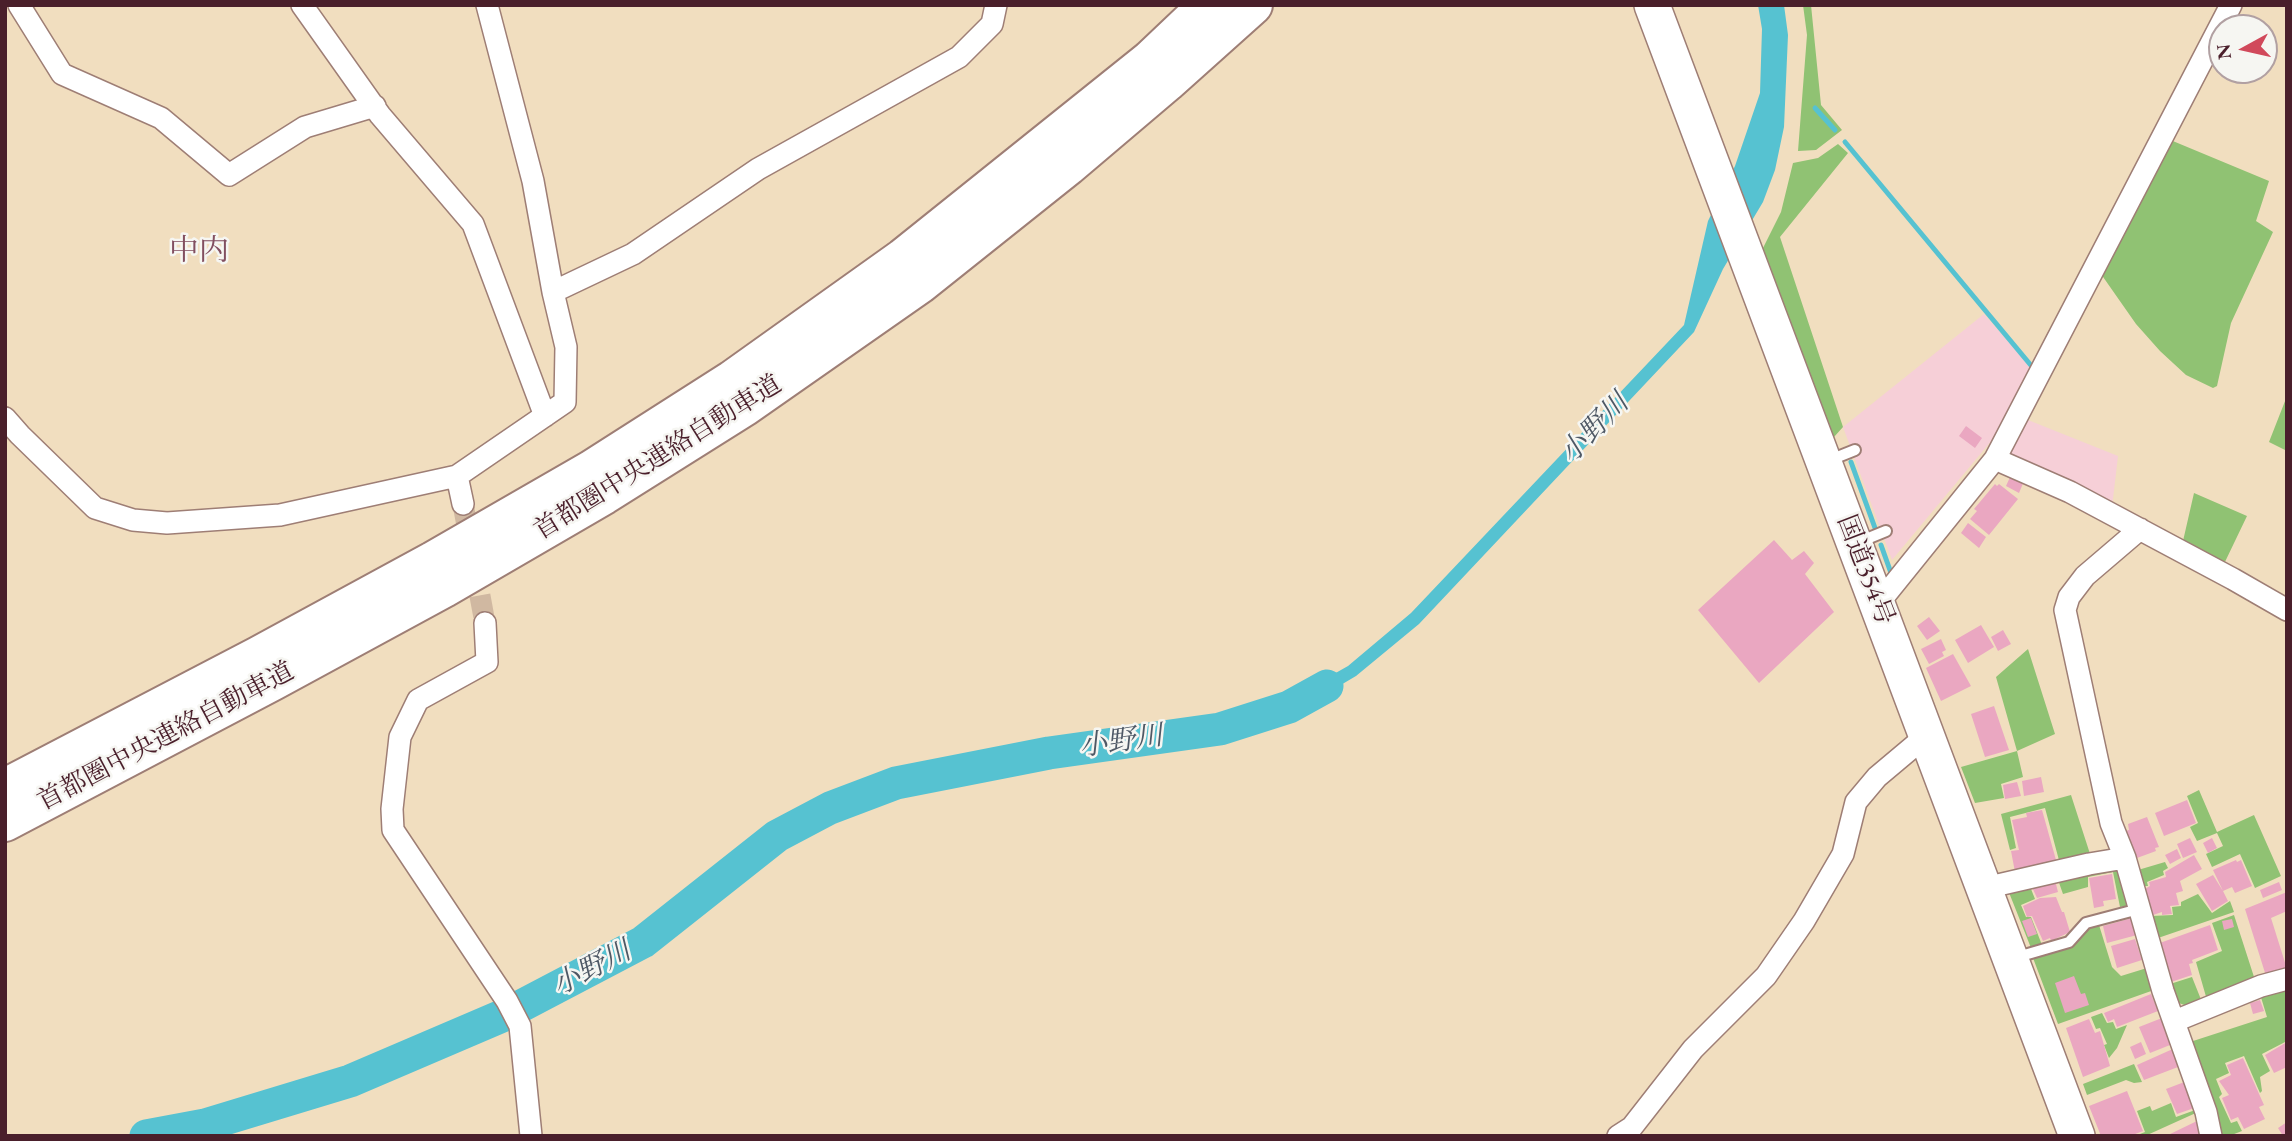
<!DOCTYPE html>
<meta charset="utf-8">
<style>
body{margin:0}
#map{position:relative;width:2292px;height:1141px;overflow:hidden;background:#f1debf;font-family:"EB Garamond",serif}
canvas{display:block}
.frame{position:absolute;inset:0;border:7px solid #4a1f2b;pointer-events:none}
.north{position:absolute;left:2208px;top:14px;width:70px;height:70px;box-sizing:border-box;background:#f6f6f2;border:2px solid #b1a0a2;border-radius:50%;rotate:262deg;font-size:19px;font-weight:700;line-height:28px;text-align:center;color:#4a1f2b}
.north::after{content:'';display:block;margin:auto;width:24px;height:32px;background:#d1495b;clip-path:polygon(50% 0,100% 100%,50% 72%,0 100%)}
</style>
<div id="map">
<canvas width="2292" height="1141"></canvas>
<div class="frame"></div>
<div class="north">N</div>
</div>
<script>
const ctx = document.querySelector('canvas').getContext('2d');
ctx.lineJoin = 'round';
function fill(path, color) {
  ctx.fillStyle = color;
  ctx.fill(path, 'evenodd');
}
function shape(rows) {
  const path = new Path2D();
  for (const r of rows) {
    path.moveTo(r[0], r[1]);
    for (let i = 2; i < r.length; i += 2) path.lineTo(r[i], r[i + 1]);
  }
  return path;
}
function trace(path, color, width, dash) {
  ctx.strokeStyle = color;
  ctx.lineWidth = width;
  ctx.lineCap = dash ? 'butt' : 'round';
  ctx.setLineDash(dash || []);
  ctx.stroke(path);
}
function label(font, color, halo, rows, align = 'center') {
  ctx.font = font + ' "EB Garamond","Noto Serif JP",serif';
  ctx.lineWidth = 5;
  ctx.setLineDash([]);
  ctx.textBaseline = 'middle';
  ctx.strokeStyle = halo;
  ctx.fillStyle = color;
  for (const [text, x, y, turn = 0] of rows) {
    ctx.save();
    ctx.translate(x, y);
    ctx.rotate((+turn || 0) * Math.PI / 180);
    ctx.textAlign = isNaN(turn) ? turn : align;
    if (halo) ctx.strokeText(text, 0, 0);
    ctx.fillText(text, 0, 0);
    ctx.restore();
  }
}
const built = shape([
 [1984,314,2031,367,1997,434,1892,560,1843,427],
 [2023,418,2118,456,2112,507,2012,456,2009,451]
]);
const green = shape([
 [1803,5,1811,5,1821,105,1842,130,1816,150,1798,151,1807,35],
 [2168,139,2269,181,2256,221,2273,232,2231,323,2217,386,2213,388,2186,375,2160,351,2136,324,2101,274],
 [1838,144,1848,153,1780,237,1843,427,1834,437,1763,248,1781,212,1793,163,1818,158],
 [2287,396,2287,451,2269,442],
 [2194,493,2247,516,2223,566,2183,541],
 [2028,649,2055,734,2017,751,2023,777,2001,784,2004,798,1975,803,1961,767,2017,751,1996,677],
 [2199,790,2217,832,2254,815,2281,876,2255,888,2240,854,2212,867,2206,854,2223,846,2217,833,2197,841,2190,827,2198,823,2187,796],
 [2071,795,2091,857,2060,864,2045,808,2010,817,2016,848,2010,850,2001,814],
 [2165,862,2168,868,2163,871,2164,875,2147,882,2148,886,2143,886,2138,870],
 [2120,868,2131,905,2120,907,2113,872,2088,877,2088,887,2063,894,2057,877],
 [2029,884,2035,899,2021,905,2026,917,2031,917,2042,945,2031,948,2008,890],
 [2198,894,2212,913,2230,901,2234,912,2158,938,2151,916,2173,915,2172,907,2181,906,2181,902],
 [2234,915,2255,980,2207,1000,2196,962,2222,951,2212,923],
 [2099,925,2112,967,2121,976,2147,968,2154,990,2058,1024,2033,958,2070,946,2087,928],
 [2192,977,2202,1002,2190,1007,2176,1002,2170,984],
 [2287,986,2287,1041,2262,1054,2270,1071,2260,1077,2262,1091,2260,1093,2244,1056,2225,1063,2229,1073,2216,1079,2222,1094,2219,1097,2231,1123,2237,1121,2242,1131,2229,1136,2220,1136,2190,1042,2267,1017,2260,994],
 [2102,1013,2107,1023,2113,1022,2116,1029,2127,1025,2117,1048,2109,1058,2104,1045,2107,1044,2100,1028,2096,1029,2091,1017],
 [2134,1064,2142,1082,2134,1083,2126,1080,2087,1095,2083,1084],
 [2171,1103,2176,1117,2198,1109,2198,1112,2145,1136,2135,1136,2145,1132,2137,1111,2150,1106,2152,1111]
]);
const water = shape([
 [1758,5,1784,5,1788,35,1784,127,1775,170,1763,202,1723,269,1694,332,1419,624,1356,676,1290,715,1288,700,1348,666,1411,613,1684,325,1708,221,1735,166,1760,93,1762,29]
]);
const stream = shape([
 [1815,108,1835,130],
 [1845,142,2034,369],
 [1851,462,1875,528],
 [1881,545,1891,573]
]);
const river = shape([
 [146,1136,205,1125,350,1081,502,1016,643,942,777,836,830,808,896,783,1049,753,1220,729,1289,707,1327,686]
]);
const building = shape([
 [1966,426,1982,438,1975,448,1959,436],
 [2011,475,2024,481,2019,493,2006,486],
 [1995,484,1997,486,1999,484,2018,499,1989,535,1970,519,1977,511,1974,509],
 [1968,523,1986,537,1979,548,1961,533],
 [1774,540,1792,560,1804,551,1814,563,1805,574,1834,612,1759,683,1698,610],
 [1929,617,1940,631,1927,640,1917,626],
 [1981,625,1994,647,1968,663,1955,640],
 [2003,630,2011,644,1998,651,1991,637],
 [1941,639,1946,650,1942,652,1944,656,1929,664,1921,649],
 [1953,654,1971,686,1941,701,1926,668],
 [1994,706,2009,750,1985,757,1971,714],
 [2041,777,2044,792,2024,796,2022,781],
 [2017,782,2021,796,2005,799,2003,785],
 [2187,800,2196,823,2164,836,2155,813],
 [2042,810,2056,860,2045,863,2046,866,2015,872,2011,851,2019,850,2012,820,2027,817,2026,813],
 [2147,817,2159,847,2155,848,2156,851,2137,858,2132,851,2125,831,2129,830,2128,824],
 [2190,838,2197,852,2183,858,2177,844],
 [2212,838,2217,848,2208,853,2203,843],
 [2177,849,2181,858,2170,864,2165,855],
 [2194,855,2202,869,2180,881,2183,891,2176,893,2179,905,2170,906,2172,914,2162,915,2162,912,2153,915,2143,890,2150,886,2149,882,2166,877,2165,872],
 [2236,860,2237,862,2241,860,2252,886,2235,893,2232,887,2223,891,2228,901,2212,911,2196,884,2213,875,2223,891,2213,870],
 [2112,874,2116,899,2103,901,2104,906,2094,908,2089,878],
 [2055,880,2058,892,2037,898,2032,887],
 [2279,882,2282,890,2263,898,2260,890],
 [2287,892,2287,911,2271,918,2287,969,2266,976,2245,909],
 [2056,897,2062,912,2064,912,2070,932,2051,941,2050,938,2043,941,2032,916,2027,917,2023,906,2040,898],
 [2031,918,2037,934,2028,937,2022,921],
 [2132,918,2137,935,2107,943,2103,926],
 [2232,919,2234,927,2224,930,2222,921],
 [2210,925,2218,950,2192,960,2193,963,2189,964,2192,975,2171,982,2157,944],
 [2135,939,2142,960,2117,968,2111,946],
 [2074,976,2081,994,2085,993,2089,1005,2065,1013,2055,983],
 [2151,994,2158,1011,2117,1027,2114,1019,2108,1022,2104,1013],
 [2260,1000,2264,1011,2253,1014,2250,1003],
 [2162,1018,2175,1043,2150,1053,2139,1027],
 [2089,1019,2095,1033,2100,1031,2110,1066,2083,1077,2066,1028],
 [2141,1042,2146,1054,2135,1059,2130,1047],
 [2287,1042,2287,1067,2274,1073,2265,1055],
 [2175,1048,2182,1062,2178,1064,2178,1067,2144,1080,2137,1065],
 [2243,1058,2264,1105,2259,1107,2265,1119,2244,1129,2238,1117,2231,1120,2222,1098,2229,1095,2219,1081,2231,1075,2227,1065],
 [2187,1081,2197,1107,2177,1114,2166,1089],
 [2127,1091,2143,1131,2130,1136,2101,1136,2089,1106],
 [2197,1121,2204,1136,2166,1136],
 [2287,1122,2287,1136,2283,1136,2278,1128]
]);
const minorTunnel = shape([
 [463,504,485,623]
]);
const service = shape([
 [1830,460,1855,450],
 [1859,542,1886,531],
 [2014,958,2069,942,2086,923,2139,909]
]);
const minor = shape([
 [19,5,62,74,161,118,229,175,305,127,375,106],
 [302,5,380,115,473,224,545,416],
 [553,292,633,254,758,169,959,57,992,24,996,5],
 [5,418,20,435,95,508,133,520,167,523,280,515,457,476,565,402,566,347,553,292,533,181,487,5],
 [1995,459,2070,492,2233,579,2287,610],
 [457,476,463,504],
 [2140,529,2085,576,2069,597,2065,610,2111,823,2125,858,2163,991,2206,1112,2211,1136],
 [1878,604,1995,459,2231,5],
 [485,623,487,662,418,700,400,737,392,809,393,830,507,1001,520,1026,531,1136],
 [1985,888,2089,864,2125,858],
 [2175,1021,2261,986,2287,979],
 [1618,1136,1632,1127,1693,1049,1766,976,1804,921,1843,854,1856,802,1877,777,1927,735]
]);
const trunk = shape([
 [1652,5,2077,1136]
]);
const motorway = shape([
 [5,788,258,656,433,561,591,470,732,380,903,258,1150,60,1208,5],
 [5,822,273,681,444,588,604,495,744,407,920,284,1068,166,1167,82,1253,5]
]);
const streetNames = [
 ["首都圏中央連絡自動車道",658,458,-32],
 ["国道354号",1865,570,69],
 ["首都圏中央連絡自動車道",166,737,-28]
];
const waterNames = [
 ["小野川",1595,429,-46],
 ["小野川",1121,742,-8],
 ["小野川",592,969,-28]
];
const quarterNames = [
 ["中内",199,252]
];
fill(built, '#f6cfd7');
fill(green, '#90c273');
fill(water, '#56c2d1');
trace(stream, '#56c2d1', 5);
trace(river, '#56c2d1', 33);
fill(building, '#eaa7c1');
trace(minorTunnel, '#d0b8a1', 21, [21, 10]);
trace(service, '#9e7e75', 14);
trace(minor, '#9e7e75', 24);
trace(trunk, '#9e7e75', 38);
trace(motorway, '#9e7e75', 42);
trace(service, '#fff', 10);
trace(minor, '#fff', 21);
trace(trunk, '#fff', 35);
trace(motorway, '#fff', 38);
label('26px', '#4a1f2b', '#f6f6f2', streetNames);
label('italic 28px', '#4e5865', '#f6f6f2', waterNames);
label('30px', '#824f60', '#f6f6f2', quarterNames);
</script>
